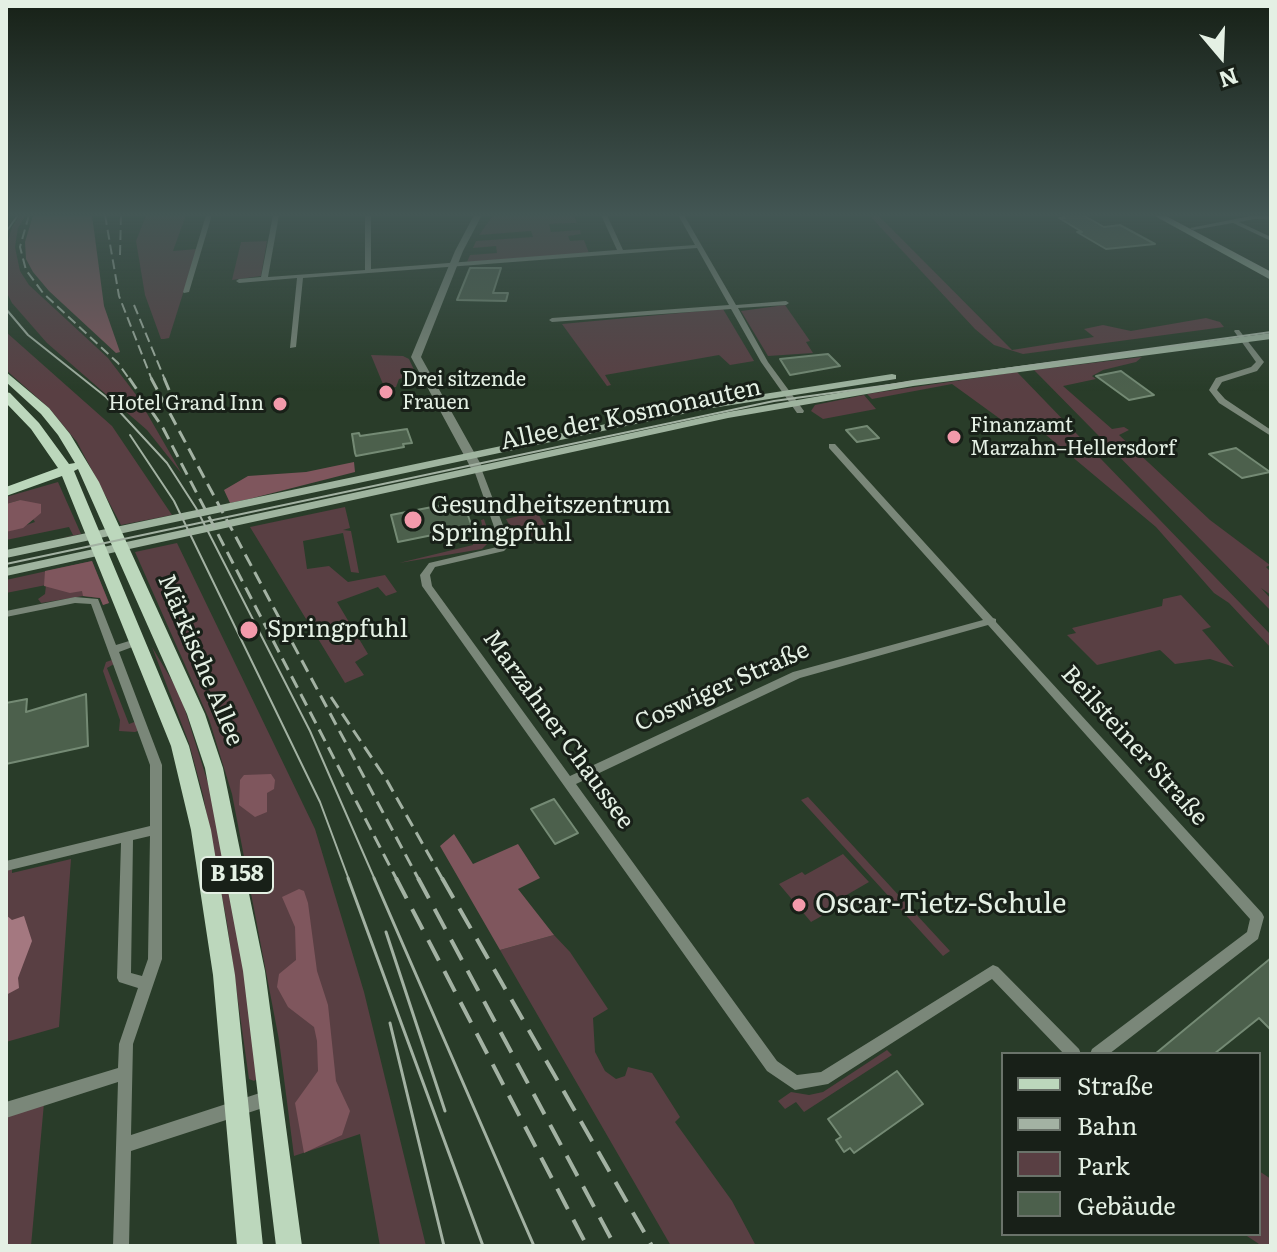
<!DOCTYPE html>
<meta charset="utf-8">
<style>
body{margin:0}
#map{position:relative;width:1277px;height:1252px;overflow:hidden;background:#293c29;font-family:Literata,serif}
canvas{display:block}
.frame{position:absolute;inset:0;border:8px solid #e4f0e4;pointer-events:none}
.legend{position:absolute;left:1001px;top:1052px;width:260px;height:184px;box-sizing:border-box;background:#182018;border:2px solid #6a736a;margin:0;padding:10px 14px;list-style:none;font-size:24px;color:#e4f0e4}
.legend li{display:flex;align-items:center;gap:16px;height:40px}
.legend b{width:40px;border:2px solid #6a736a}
.north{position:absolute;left:1181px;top:16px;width:80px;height:80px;-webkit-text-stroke:6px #182018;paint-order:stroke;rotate:161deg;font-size:22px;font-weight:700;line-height:32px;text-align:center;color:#e4f0e4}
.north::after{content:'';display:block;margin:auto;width:28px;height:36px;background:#e4f0e4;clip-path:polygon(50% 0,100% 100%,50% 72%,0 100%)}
</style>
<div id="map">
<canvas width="1277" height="1252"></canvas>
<div class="frame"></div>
<ul class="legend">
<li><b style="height:10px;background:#bcd7bc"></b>Straße</li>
<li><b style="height:10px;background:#a3b2a3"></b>Bahn</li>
<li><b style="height:22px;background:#593f43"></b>Park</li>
<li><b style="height:22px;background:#4c604c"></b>Gebäude</li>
</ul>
<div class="north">N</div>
</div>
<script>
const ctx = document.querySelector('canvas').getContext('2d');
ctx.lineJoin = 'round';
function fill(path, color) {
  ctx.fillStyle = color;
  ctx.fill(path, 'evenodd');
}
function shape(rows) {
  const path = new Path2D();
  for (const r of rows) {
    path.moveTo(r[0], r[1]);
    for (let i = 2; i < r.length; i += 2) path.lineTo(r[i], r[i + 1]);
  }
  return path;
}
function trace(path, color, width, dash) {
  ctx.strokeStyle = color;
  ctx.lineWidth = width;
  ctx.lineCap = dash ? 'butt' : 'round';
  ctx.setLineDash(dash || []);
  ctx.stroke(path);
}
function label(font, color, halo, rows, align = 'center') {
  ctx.font = font + ' Literata,serif';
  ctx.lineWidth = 6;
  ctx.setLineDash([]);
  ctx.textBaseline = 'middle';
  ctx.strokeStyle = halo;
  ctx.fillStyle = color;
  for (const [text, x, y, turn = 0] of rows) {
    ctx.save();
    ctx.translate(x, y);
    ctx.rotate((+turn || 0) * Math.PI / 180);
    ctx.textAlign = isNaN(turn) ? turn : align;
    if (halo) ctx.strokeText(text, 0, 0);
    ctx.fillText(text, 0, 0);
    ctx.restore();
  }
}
const green = shape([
 [20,215,26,215,18,228,15,247,20,271,29,285,108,358,137,396,182,474,147,430,47,343,12,303,6,291,6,247,12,227],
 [146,215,186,215,173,251,197,249,169,338,164,339,161,339,145,295,136,241],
 [493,215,574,215,577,223,549,224,551,232,580,230,581,234,568,236,570,241,584,240,589,253,467,262,470,255,497,253,496,246,473,248,476,241,533,237,531,231,479,235],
 [869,215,878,215,1012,350,1094,337,1084,329,1103,325,1131,331,1206,318,1220,322,1224,327,1023,354,994,345,975,329],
 [267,241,261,276,232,280,241,242],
 [785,305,810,341,806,342,813,353,768,356,741,311],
 [723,309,754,361,730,365,719,355,605,375,611,385,607,386,562,324],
 [6,332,112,426,172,515,121,525,77,442,49,408,6,370],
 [371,355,403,356,409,359,416,374,399,379,396,387,385,389],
 [1142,357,1136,362,1103,370,1092,376,1096,379,1063,386,1112,429,1124,427,1129,430,1119,435,1210,520,1270,565,1266,567,1271,572,1271,595,1261,588,1271,599,1271,611,1034,370],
 [1017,372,1271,635,1271,648,1229,603,1214,593,1156,527,1027,419,1003,421,952,384,872,399,867,394],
 [864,395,876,409,823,419,811,411,815,405],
 [58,482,81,534,61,538,73,535,69,527,6,540,6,532,35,522,20,500,6,504,6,497],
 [345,507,350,528,343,530,351,531,359,573,351,572,343,533,303,541,307,569,329,566,348,582,385,575,397,592,386,596,378,587,337,602,368,654,355,662,364,675,345,683,250,527],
 [537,512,553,539,527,544,518,541,506,519],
 [484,519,491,540,482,549,399,563,473,545,474,536,458,532,482,525,481,520],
 [177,543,315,829,364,992,426,1246,380,1246,360,1134,294,1156,279,1040,232,794,209,719,135,552],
 [92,561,109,603,103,605,100,598,83,596,41,603,38,599,45,594,46,585,6,593,6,580],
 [1181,595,1211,627,1202,630,1234,667,1210,659,1175,664,1160,650,1097,665,1067,635,1076,633,1072,628,1162,606,1163,599],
 [152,647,180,694,214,802,242,953,257,1079,254,1081,249,1079,227,923,203,795,189,743],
 [112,660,114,664,107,668,129,724,137,721,140,730,135,732,119,731,120,720,103,671,106,662],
 [808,797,950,951,943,956,801,800],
 [843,854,869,882,831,904,834,909,811,922,779,884,802,872,805,875],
 [71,859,59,1027,6,1042,6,871,12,869,12,873],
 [554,935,570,952,608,1009,593,1018,595,1052,605,1071,616,1079,625,1076,628,1067,652,1073,680,1117,675,1122,732,1201,756,1246,671,1246,500,950],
 [887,1050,892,1055,804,1112,796,1102,785,1109,778,1101,791,1092,809,1095,823,1092],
 [44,1103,31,1246,6,1246,6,1114],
 [1259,1171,1271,1179,1271,1246,1262,1246,1244,1234,1259,1234]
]);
const forest = shape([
 [33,215,92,215,104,306,120,352,116,353,49,291,33,272,26,259,25,242],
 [354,462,355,472,249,499,230,503,224,490,248,476,306,472],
 [20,500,41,504,41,513,23,528,6,532,6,504],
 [92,561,109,603,103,605,100,598,83,596,82,591,70,593,44,586,45,571],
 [271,774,275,780,274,789,267,793,267,812,255,817,239,805,240,780,244,775],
 [454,834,473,864,518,844,540,878,518,889,554,935,500,950,440,846],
 [299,889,304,891,308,903,317,971,328,1005,336,1081,350,1111,342,1135,304,1153,295,1103,318,1071,317,1041,314,1027,288,1007,277,987,279,974,296,960,295,927,282,897]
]);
const water = shape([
 [6,915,12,920,24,916,32,941,18,978,19,988,6,995]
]);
const building = shape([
 [1061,215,1083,215,1104,227,1120,225,1155,244,1106,249,1077,232,1082,232,1059,218,1065,218,1061,215],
 [470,268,501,268,493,293,508,293,506,301,457,300,470,268],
 [828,354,840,366,790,375,780,359,828,354],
 [1121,371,1125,374,1154,395,1129,400,1096,376,1121,371],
 [867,426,879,438,857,442,846,430,867,426],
 [407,429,412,443,403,444,404,447,356,456,355,453,352,434,359,433,360,436,407,429],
 [1236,448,1270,472,1242,478,1209,454,1236,448],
 [463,501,472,527,398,542,391,515,463,501],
 [86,694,88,746,6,764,6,703,27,699,26,712,86,694],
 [554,799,578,833,555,844,531,809,554,799],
 [1271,958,1271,1030,1259,1018,1214,1054,1155,1054,1271,958],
 [897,1071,923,1104,854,1153,850,1148,844,1152,836,1140,841,1137,828,1119,897,1071]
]);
const minor = shape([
 [206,215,212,215,189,292,184,293,183,292,206,215],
 [273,215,279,215,268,277,365,270,365,215,371,215,371,269,617,250,601,215,607,215,623,250,695,245,678,215,684,215,736,305,786,301,789,303,786,305,738,308,768,362,804,411,803,413,797,413,761,362,731,309,552,322,549,320,552,318,729,305,697,248,303,278,296,347,290,348,297,278,239,283,236,281,239,279,261,277,273,215],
 [1255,215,1271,216,1271,220,1255,219,1239,222,1271,237,1271,241,1233,223,1193,230,1190,228,1255,215],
 [1235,330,1239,330,1264,362,1257,371,1222,382,1217,390,1225,399,1271,430,1271,436,1219,403,1209,390,1216,378,1251,367,1256,362,1234,331,1235,330],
 [829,444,835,444,993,618,996,619,996,622,1262,913,1264,917,1258,939,1109,1054,1090,1054,1092,1049,1247,932,1250,919,988,625,800,678,576,784,777,1061,797,1075,821,1072,993,965,998,967,1079,1049,1081,1054,1064,1054,992,979,828,1084,795,1090,767,1071,422,586,420,575,429,563,497,547,499,541,474,470,475,468,481,468,509,541,506,549,504,551,435,567,430,575,432,586,570,776,793,672,983,620,829,448,829,444],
 [75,597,98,599,116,645,139,638,144,641,143,643,119,652,162,765,162,959,133,1044,131,1135,269,1090,274,1093,277,1098,274,1103,269,1106,131,1151,129,1246,113,1246,118,1082,6,1118,6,1102,118,1068,119,1044,138,988,119,982,117,978,121,843,6,871,6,861,150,826,150,765,91,604,75,603,6,617,6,611,75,597],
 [150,836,148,959,142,976,131,973,133,840,150,836]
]);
const tertiary = shape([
 [474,215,482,215,463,251,421,357,484,470,478,473,472,470,411,357,455,251,474,215]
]);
const secondary = shape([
 [1153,215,1163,215,1271,273,1271,280,1153,215],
 [1271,333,1271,339,913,386,728,418,6,576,6,568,728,412,913,380,1271,333],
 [892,374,896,375,896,379,706,409,6,558,6,550,706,403,892,374]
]);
const primary = shape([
 [6,372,49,408,70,434,99,482,205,714,223,768,265,971,302,1246,276,1246,243,971,205,768,187,714,78,469,74,471,189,746,211,830,235,975,263,1246,237,1246,213,975,191,830,171,746,62,476,6,496,6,487,58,468,31,429,6,403,6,392,10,393,39,423,69,464,75,463,58,435,41,414,6,382,6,372]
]);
const tramFar1 = shape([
 [1162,215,1271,273],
 [6,232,18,215],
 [6,309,28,335,106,397,167,463,196,508,310,731,375,880],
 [130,435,174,501,320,802,349,880],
 [6,564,774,401,1271,332]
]);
const tram = shape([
 [348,878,483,1246],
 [374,878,534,1246],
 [386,932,445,1111],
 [390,1023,444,1246]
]);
const railFar2 = shape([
 [29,215,20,247,26,270,43,293,118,363,130,380],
 [105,215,119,296,152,380],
 [120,255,121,215],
 [134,305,165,380]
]);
const railFar1 = shape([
 [129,378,163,428,397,880],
 [151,378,419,880],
 [164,378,172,397],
 [331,697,386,779,443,880]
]);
const rail = shape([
 [396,878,587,1246],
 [418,878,615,1246],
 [442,878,652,1246]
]);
const markers = [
 [386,392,8,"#f39aab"],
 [280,404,8,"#f39aab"],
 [954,437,8,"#f39aab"],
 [413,520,10,"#f39aab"],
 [249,630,10,"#f39aab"],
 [799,905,8,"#f39aab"]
];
const farPoinames = [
 ["Drei sitzende",402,380],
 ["Frauen",402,403],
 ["Hotel Grand Inn",264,404,"right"],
 ["Finanzamt",970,426],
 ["Marzahn–Hellersdorf",970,449]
];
const shields = [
 [237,875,72]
];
const shieldNames = [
 ["B 158",237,875]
];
const streetNames = [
 ["Allee der Kosmonauten",631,415,-12],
 ["Märkische Allee",200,660,67],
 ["Coswiger Straße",722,687,-24],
 ["Marzahner Chaussee",558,730,54],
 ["Beilsteiner Straße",1134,746,48]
];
const poiNames = [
 ["Gesundheitszentrum",431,506],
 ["Springpfuhl",431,534],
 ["Springpfuhl",267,630]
];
const nearPoinames = [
 ["Oscar-Tietz-Schule",815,905]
];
fill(green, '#593f43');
fill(forest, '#7f565d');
fill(water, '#a47880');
fill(building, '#4c604c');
trace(building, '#748a74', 2);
fill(minor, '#7a8779');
fill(tertiary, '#7a8779');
fill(secondary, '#9fb49f');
fill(primary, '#bcd7bc');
trace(tramFar1, '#a3b2a3', 2);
trace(tram, '#a3b2a3', 3);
trace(railFar2, '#a3b2a3', 2, [10, 5]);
trace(railFar1, '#a3b2a3', 3, [13, 7]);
trace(rail, '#a3b2a3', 4, [23, 12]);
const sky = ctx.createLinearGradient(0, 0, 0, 391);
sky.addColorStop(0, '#172117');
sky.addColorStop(0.55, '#435654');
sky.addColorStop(1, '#43565400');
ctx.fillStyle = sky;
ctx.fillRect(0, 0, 1277, 391);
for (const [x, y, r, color] of markers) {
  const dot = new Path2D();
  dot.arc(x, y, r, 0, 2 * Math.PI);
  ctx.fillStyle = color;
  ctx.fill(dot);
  trace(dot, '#182018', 3);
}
label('20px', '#e4f0e4', '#182018', farPoinames, 'left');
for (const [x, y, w] of shields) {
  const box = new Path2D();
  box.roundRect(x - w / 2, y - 18, w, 36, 6);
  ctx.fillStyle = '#182018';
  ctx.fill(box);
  trace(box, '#e4f0e4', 2);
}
label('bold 22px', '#e4f0e4', null, shieldNames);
label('24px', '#e4f0e4', '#182018', streetNames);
label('24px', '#e4f0e4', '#182018', poiNames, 'left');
label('28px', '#e4f0e4', '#182018', nearPoinames, 'left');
</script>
